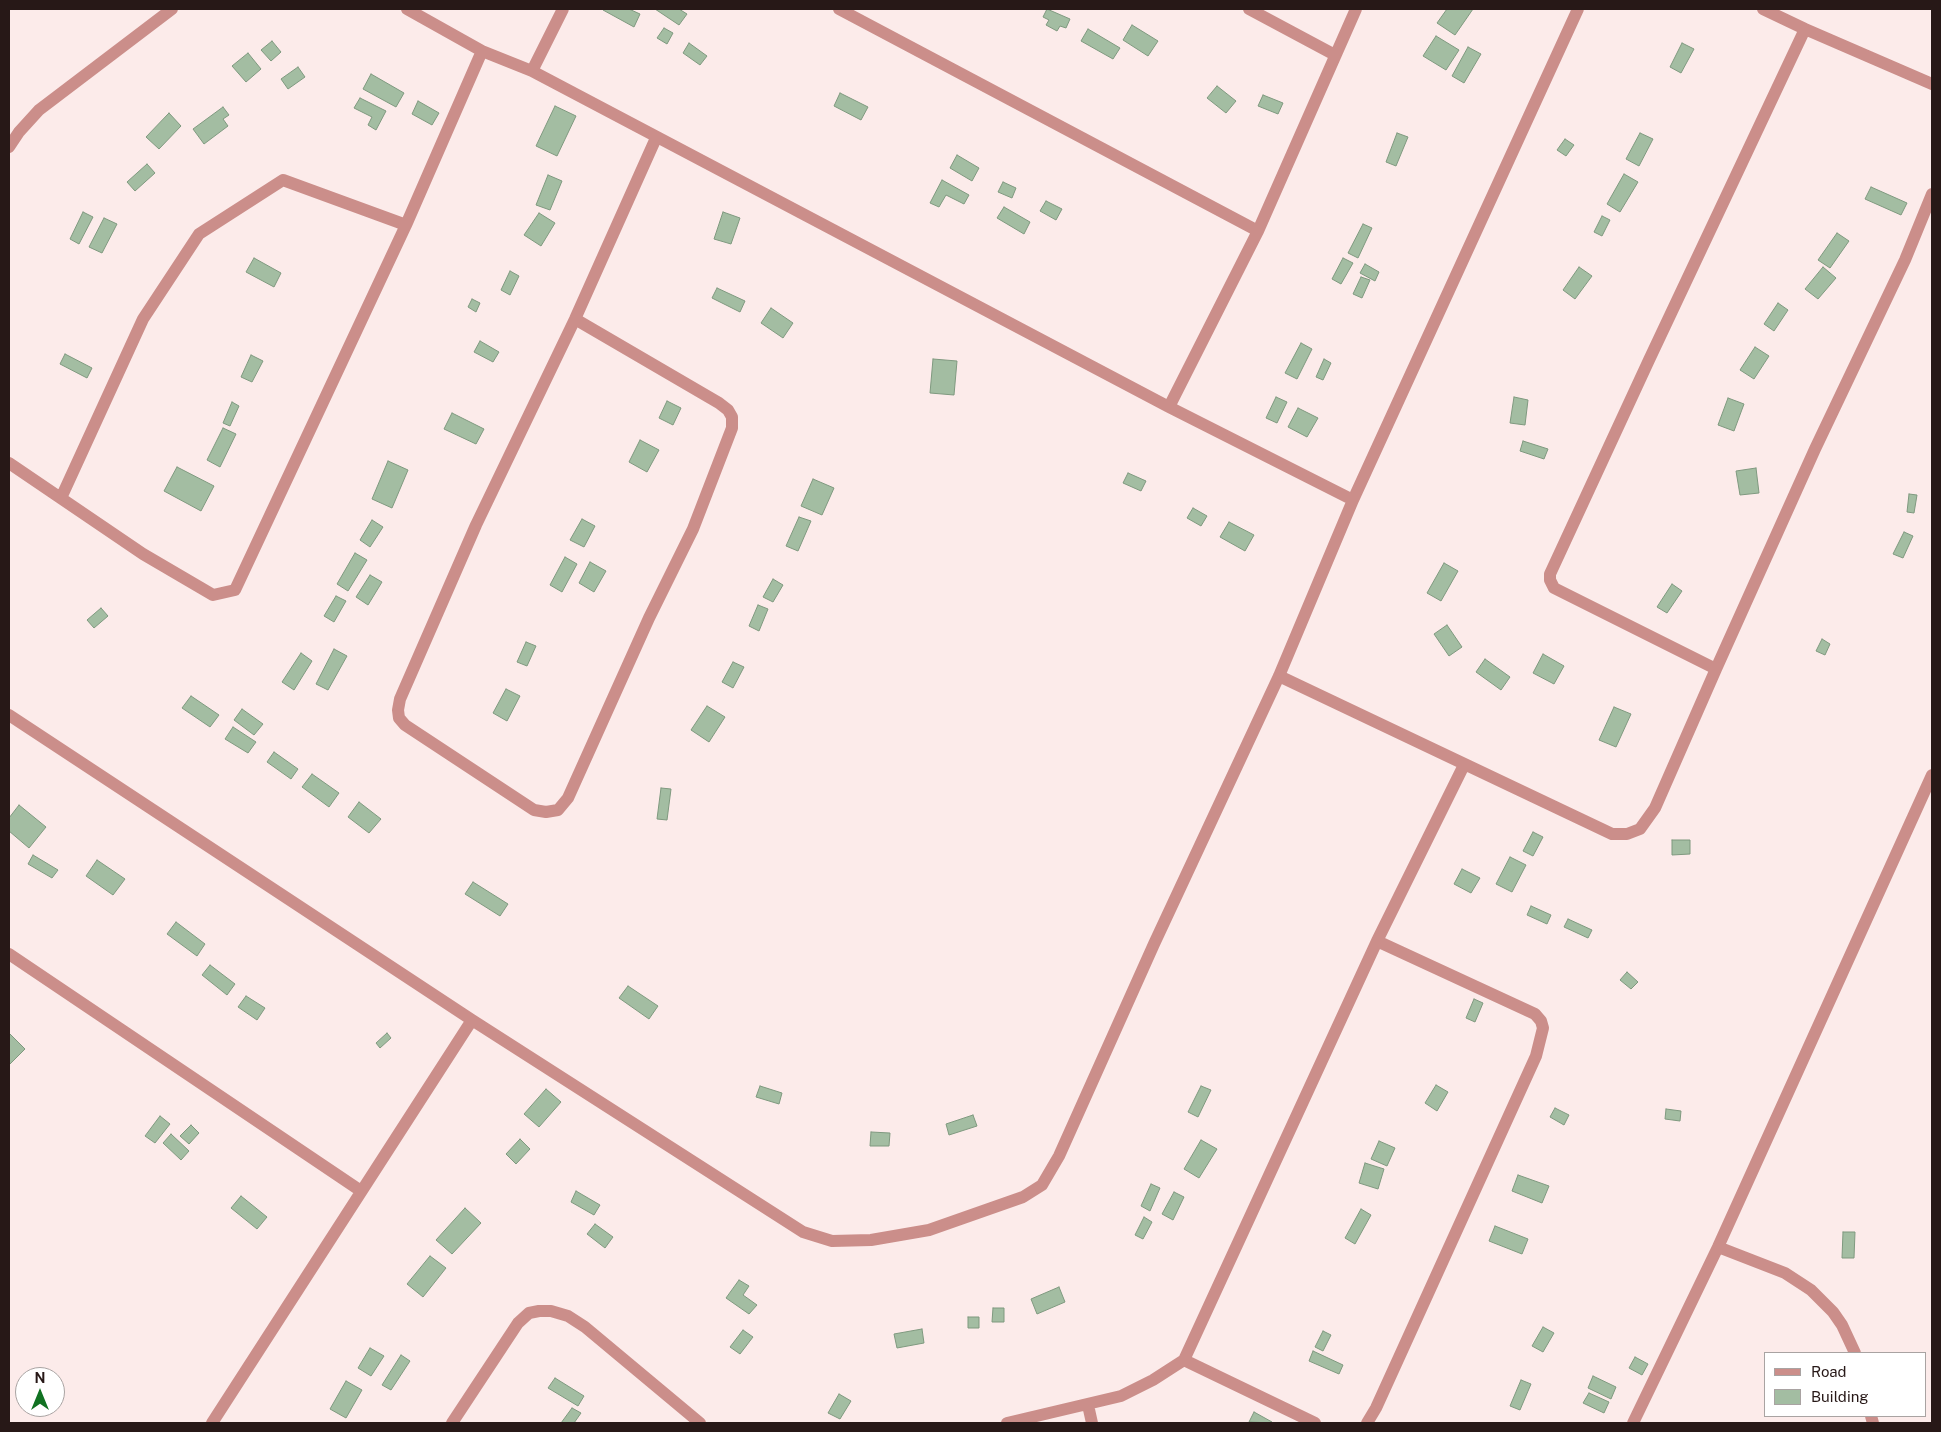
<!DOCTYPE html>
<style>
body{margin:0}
#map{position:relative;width:1941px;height:1432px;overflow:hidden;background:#fcebea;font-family:"Public Sans",sans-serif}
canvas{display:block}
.frame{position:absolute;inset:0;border:10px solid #271817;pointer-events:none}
.legend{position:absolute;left:1764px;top:1352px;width:162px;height:65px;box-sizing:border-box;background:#fff;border:1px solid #a9a3a2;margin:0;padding:6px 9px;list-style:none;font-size:15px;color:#271817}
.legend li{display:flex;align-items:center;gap:10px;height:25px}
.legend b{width:25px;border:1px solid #a9a3a2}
.north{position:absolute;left:15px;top:1367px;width:50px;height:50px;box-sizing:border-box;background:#fff;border:1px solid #a9a3a2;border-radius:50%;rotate:0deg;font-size:14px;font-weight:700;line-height:20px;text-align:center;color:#271817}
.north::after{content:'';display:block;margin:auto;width:18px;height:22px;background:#117222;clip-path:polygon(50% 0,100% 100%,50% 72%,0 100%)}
</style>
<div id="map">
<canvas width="1941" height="1432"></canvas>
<div class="frame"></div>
<ul class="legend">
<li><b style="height:6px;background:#cb8e8a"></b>Road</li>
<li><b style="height:14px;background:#a3bda2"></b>Building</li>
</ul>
<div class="north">N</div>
</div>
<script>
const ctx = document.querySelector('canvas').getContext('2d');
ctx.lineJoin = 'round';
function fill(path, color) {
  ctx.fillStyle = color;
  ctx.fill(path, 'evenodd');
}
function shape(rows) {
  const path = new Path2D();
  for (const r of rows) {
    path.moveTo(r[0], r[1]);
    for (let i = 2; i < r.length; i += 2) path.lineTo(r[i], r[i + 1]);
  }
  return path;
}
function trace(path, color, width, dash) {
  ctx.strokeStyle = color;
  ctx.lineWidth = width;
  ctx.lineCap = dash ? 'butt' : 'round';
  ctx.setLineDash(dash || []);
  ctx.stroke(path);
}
const building = shape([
 [604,9,629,9,640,14,634,27,603,10,604,9],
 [655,9,679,9,687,14,679,25,655,9],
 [1047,9,1070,19,1066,28,1060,26,1057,31,1046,25,1049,20,1043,17,1047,9],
 [1447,9,1473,9,1455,35,1437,23,1447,9],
 [1132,25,1158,41,1148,56,1123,40,1132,25],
 [664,28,673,33,667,44,657,38,664,28],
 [1088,29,1120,48,1113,59,1081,41,1088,29],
 [1436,36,1459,50,1446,70,1423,56,1436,36],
 [272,41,281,52,271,61,261,50,272,41],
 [689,43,707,56,700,65,683,53,689,43],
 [1682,43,1694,49,1681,73,1670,67,1682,43],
 [1468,47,1481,54,1464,83,1452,76,1468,47],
 [248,53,261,69,246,82,232,66,248,53],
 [298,67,305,77,288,89,281,79,298,67],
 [371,74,404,93,396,107,363,89,371,74],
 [1217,86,1236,101,1226,113,1207,98,1217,86],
 [840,93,868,107,861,120,834,106,840,93],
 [1263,95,1283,103,1278,114,1258,106,1263,95],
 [360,98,386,111,376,130,368,125,372,117,354,108,360,98],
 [418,101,439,113,432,125,412,114,418,101],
 [555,106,576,116,557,156,536,146,555,106],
 [223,107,229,115,223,119,228,126,204,144,193,129,223,107],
 [169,113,181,126,159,149,146,137,169,113],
 [1397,133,1408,137,1396,166,1386,162,1397,133],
 [1640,133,1653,139,1639,166,1626,159,1640,133],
 [1565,139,1574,145,1566,156,1557,150,1565,139],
 [957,155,979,168,972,181,950,168,957,155],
 [147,164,155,173,135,191,127,182,147,164],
 [1624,174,1638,182,1620,212,1607,204,1624,174],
 [548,175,562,181,550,210,536,205,548,175],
 [942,180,969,195,964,204,946,195,939,207,930,203,942,180],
 [1003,182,1016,188,1012,198,998,192,1003,182],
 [1871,187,1907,203,1901,215,1865,199,1871,187],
 [1046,201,1062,209,1056,220,1040,211,1046,201],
 [1004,207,1030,222,1024,234,997,218,1004,207],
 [83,212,93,217,79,244,70,239,83,212],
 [723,212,740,218,731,244,714,239,723,212],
 [539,213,555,223,541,246,524,235,539,213],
 [1602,216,1610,220,1602,236,1594,232,1602,216],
 [104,218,117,224,102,253,89,247,104,218],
 [1363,224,1372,228,1358,258,1348,253,1363,224],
 [1837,233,1849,241,1830,268,1818,260,1837,233],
 [254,258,281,273,274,287,246,272,254,258],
 [1343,258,1353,263,1341,284,1332,279,1343,258],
 [1365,264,1379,272,1375,281,1360,273,1365,264],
 [1579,267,1592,276,1575,299,1563,290,1579,267],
 [1823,267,1836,278,1818,299,1805,289,1823,267],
 [510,271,519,276,510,295,501,290,510,271],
 [1361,277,1370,280,1362,298,1353,294,1361,277],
 [717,288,745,301,740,312,712,298,717,288],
 [472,299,480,303,476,312,468,307,472,299],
 [1778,303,1788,310,1774,331,1764,324,1778,303],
 [771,308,793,323,783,338,761,323,771,308],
 [480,341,499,352,493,362,474,352,480,341],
 [1301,343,1312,349,1297,379,1285,373,1301,343],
 [1755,347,1769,356,1754,379,1740,370,1755,347],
 [65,354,92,368,87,378,60,364,65,354],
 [251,355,263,361,252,382,241,377,251,355],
 [933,359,957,361,954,395,930,393,933,359],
 [1324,359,1331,363,1323,380,1316,377,1324,359],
 [1276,397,1287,402,1277,423,1266,418,1276,397],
 [1514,397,1528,400,1525,425,1510,423,1514,397],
 [1728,398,1744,404,1734,431,1718,425,1728,398],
 [667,401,681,408,673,425,659,418,667,401],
 [232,402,239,406,230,426,223,423,232,402],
 [1298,408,1318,418,1307,437,1288,427,1298,408],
 [452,413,484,429,476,444,444,429,452,413],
 [223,428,236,434,220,467,207,460,223,428],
 [640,440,659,450,647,472,629,462,640,440],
 [1523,441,1548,449,1544,459,1520,451,1523,441],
 [388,461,408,470,392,508,372,499,388,461],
 [177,467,214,486,201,511,164,491,177,467],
 [1756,468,1759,493,1740,495,1736,471,1756,468],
 [1128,473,1146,481,1141,491,1123,483,1128,473],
 [813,479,834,488,822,515,801,506,813,479],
 [1909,494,1917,495,1914,513,1907,512,1909,494],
 [1193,508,1207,516,1201,526,1187,518,1193,508],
 [799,517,811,521,798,551,786,546,799,517],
 [582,519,595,526,584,547,570,540,582,519],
 [372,520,383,527,370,547,360,540,372,520],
 [1229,522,1254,535,1245,551,1220,537,1229,522],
 [1904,532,1913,536,1903,558,1893,554,1904,532],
 [355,553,367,560,348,591,337,584,355,553],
 [565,557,577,564,562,592,550,585,565,557],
 [590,562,606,571,594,592,579,583,590,562],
 [1444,563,1458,571,1441,601,1427,593,1444,563],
 [370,575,382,582,368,605,356,597,370,575],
 [773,579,783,585,773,602,763,597,773,579],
 [1672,584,1682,591,1667,613,1657,607,1672,584],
 [336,596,346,601,334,622,324,616,336,596],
 [758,605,768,609,759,631,749,626,758,605],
 [101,608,108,616,94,628,87,620,101,608],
 [1447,625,1462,647,1449,656,1434,634,1447,625],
 [1822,639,1830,644,1825,655,1816,651,1822,639],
 [526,642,536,646,527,666,517,662,526,642],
 [334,649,347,656,328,690,316,684,334,649],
 [301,653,312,661,294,690,282,682,301,653],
 [1543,654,1564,666,1554,684,1533,673,1543,654],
 [1485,659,1510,677,1501,690,1476,672,1485,659],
 [733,662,744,667,733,688,722,682,733,662],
 [506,689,520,696,507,721,493,713,506,689],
 [191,696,219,715,210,727,182,708,191,696],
 [707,706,725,717,709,742,691,730,707,706],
 [1614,707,1631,714,1616,747,1599,740,1614,707],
 [242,709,263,724,254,735,234,720,242,709],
 [233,727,256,742,248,753,225,739,233,727],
 [274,752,298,769,291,779,267,762,274,752],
 [312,774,339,793,329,807,302,787,312,774],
 [661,788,671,789,667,820,657,819,661,788],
 [359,802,381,819,369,833,348,817,359,802],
 [19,805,46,827,29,848,9,831,9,818,19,805],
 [1533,832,1543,837,1533,856,1523,851,1533,832],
 [1672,840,1690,840,1690,854,1672,855,1672,840],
 [33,855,58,870,52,878,28,864,33,855],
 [1510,857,1526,865,1512,892,1496,884,1510,857],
 [97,860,125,879,113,895,86,876,97,860],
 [1462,869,1480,878,1471,893,1454,884,1462,869],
 [473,882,508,904,500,916,465,894,473,882],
 [1531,906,1551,915,1547,924,1527,915,1531,906],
 [1568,919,1592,930,1588,938,1564,927,1568,919],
 [176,922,205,944,197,956,167,934,176,922],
 [210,965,235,984,227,995,202,975,210,965],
 [1627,972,1638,982,1631,989,1620,980,1627,972],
 [628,986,658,1006,649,1019,619,998,628,986],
 [246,996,265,1008,257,1020,238,1007,246,996],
 [1474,999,1483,1003,1475,1022,1466,1018,1474,999],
 [9,1033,25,1049,10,1064,9,1063,9,1033],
 [387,1033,391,1038,380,1048,376,1043,387,1033],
 [1436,1085,1448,1092,1437,1111,1425,1103,1436,1085],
 [760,1086,782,1093,779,1104,756,1097,760,1086],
 [1201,1086,1211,1090,1198,1117,1188,1112,1201,1086],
 [546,1089,561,1102,539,1127,524,1114,546,1089],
 [1555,1108,1569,1115,1564,1125,1550,1117,1555,1108],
 [1666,1109,1681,1111,1680,1121,1665,1119,1666,1109],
 [973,1115,977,1126,949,1135,946,1124,973,1115],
 [160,1116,170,1124,155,1143,145,1136,160,1116],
 [191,1125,199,1133,189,1144,180,1136,191,1125],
 [871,1132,890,1133,889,1146,870,1146,871,1132],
 [171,1134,189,1151,181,1160,163,1143,171,1134],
 [520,1139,530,1149,516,1164,506,1154,520,1139],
 [1201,1140,1217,1149,1199,1178,1184,1169,1201,1140],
 [1379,1141,1395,1148,1387,1166,1371,1159,1379,1141],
 [1365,1163,1384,1169,1378,1189,1359,1183,1365,1163],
 [1518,1175,1549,1186,1542,1203,1512,1191,1518,1175],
 [1151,1184,1160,1188,1150,1211,1141,1206,1151,1184],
 [576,1191,600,1205,594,1215,571,1202,576,1191],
 [1174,1192,1184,1197,1173,1220,1162,1214,1174,1192],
 [241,1196,267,1217,257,1229,231,1208,241,1196],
 [465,1208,481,1223,452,1254,436,1240,465,1208],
 [1361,1209,1371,1215,1355,1244,1345,1238,1361,1209],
 [1144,1217,1152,1222,1143,1239,1135,1235,1144,1217],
 [595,1224,613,1237,605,1248,587,1234,595,1224],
 [1495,1226,1528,1239,1522,1254,1489,1241,1495,1226],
 [1843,1232,1855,1232,1854,1258,1842,1258,1843,1232],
 [430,1256,446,1268,423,1297,407,1284,430,1256],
 [739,1280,749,1286,743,1295,757,1305,749,1314,726,1298,739,1280],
 [1059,1287,1065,1302,1037,1314,1031,1299,1059,1287],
 [993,1308,1004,1308,1004,1322,992,1322,993,1308],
 [968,1317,979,1317,979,1328,968,1328,968,1317],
 [1543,1327,1554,1333,1543,1352,1532,1346,1543,1327],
 [922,1329,924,1343,897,1348,894,1334,922,1329],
 [743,1330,753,1337,740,1354,730,1347,743,1330],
 [1323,1331,1331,1335,1323,1351,1315,1347,1323,1331],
 [370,1348,384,1356,371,1376,358,1368,370,1348],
 [1313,1351,1343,1365,1339,1374,1309,1361,1313,1351],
 [401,1355,410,1361,391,1390,382,1385,401,1355],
 [1635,1357,1648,1364,1642,1375,1629,1368,1635,1357],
 [1593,1376,1616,1387,1611,1399,1588,1388,1593,1376],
 [555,1378,584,1396,578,1406,548,1388,555,1378],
 [1521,1380,1531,1384,1520,1410,1510,1406,1521,1380],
 [346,1381,362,1390,346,1418,330,1409,346,1381],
 [1589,1393,1609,1402,1604,1413,1583,1403,1589,1393],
 [839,1394,851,1401,840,1419,828,1413,839,1394],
 [572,1408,581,1413,574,1423,561,1423,572,1408],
 [1254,1412,1272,1422,1272,1423,1249,1422,1254,1412]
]);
const minor = shape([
 [407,9,482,51,532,71,1169,407,1353,500],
 [839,9,1258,231],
 [1249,9,1335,55],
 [1763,9,1805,29,1932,84],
 [532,71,563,9],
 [9,147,19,132,39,110,172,9],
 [575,319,719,403,728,410,732,417,732,428,693,529,649,618,568,798,558,810,546,812,534,810,405,725,399,718,398,710,400,699,476,525,575,319,656,138],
 [1169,407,1258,231,1356,9],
 [9,463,143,554,213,595,235,590,406,225,482,51],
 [61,498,143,319,199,234,283,180,406,225],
 [1716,669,1554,588,1550,580,1550,574,1649,360,1805,29],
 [1279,676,1612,834,1627,834,1640,829,1655,808,1716,669,1815,449,1905,260,1932,194],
 [9,715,472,1020,803,1232,832,1241,871,1240,929,1230,1023,1197,1042,1185,1059,1156,1154,944,1279,676,1353,500,1578,9],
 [9,954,361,1191],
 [1718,1247,1785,1273,1811,1290,1833,1312,1842,1325,1855,1353],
 [1184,1360,1315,1423],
 [1088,1405,1092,1423],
 [1871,1416,1873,1423],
 [212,1423,472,1020],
 [452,1423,518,1323,529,1313,539,1311,551,1311,568,1316,585,1327,700,1423],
 [1007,1423,1121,1396,1153,1380,1184,1360,1377,941,1464,765],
 [1367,1423,1376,1408,1536,1056,1543,1028,1541,1021,1535,1014,1377,941],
 [1633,1423,1718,1247,1932,775]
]);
fill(building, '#a3bda2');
trace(building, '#7f997f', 1);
trace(minor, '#cb8e8a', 12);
</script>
